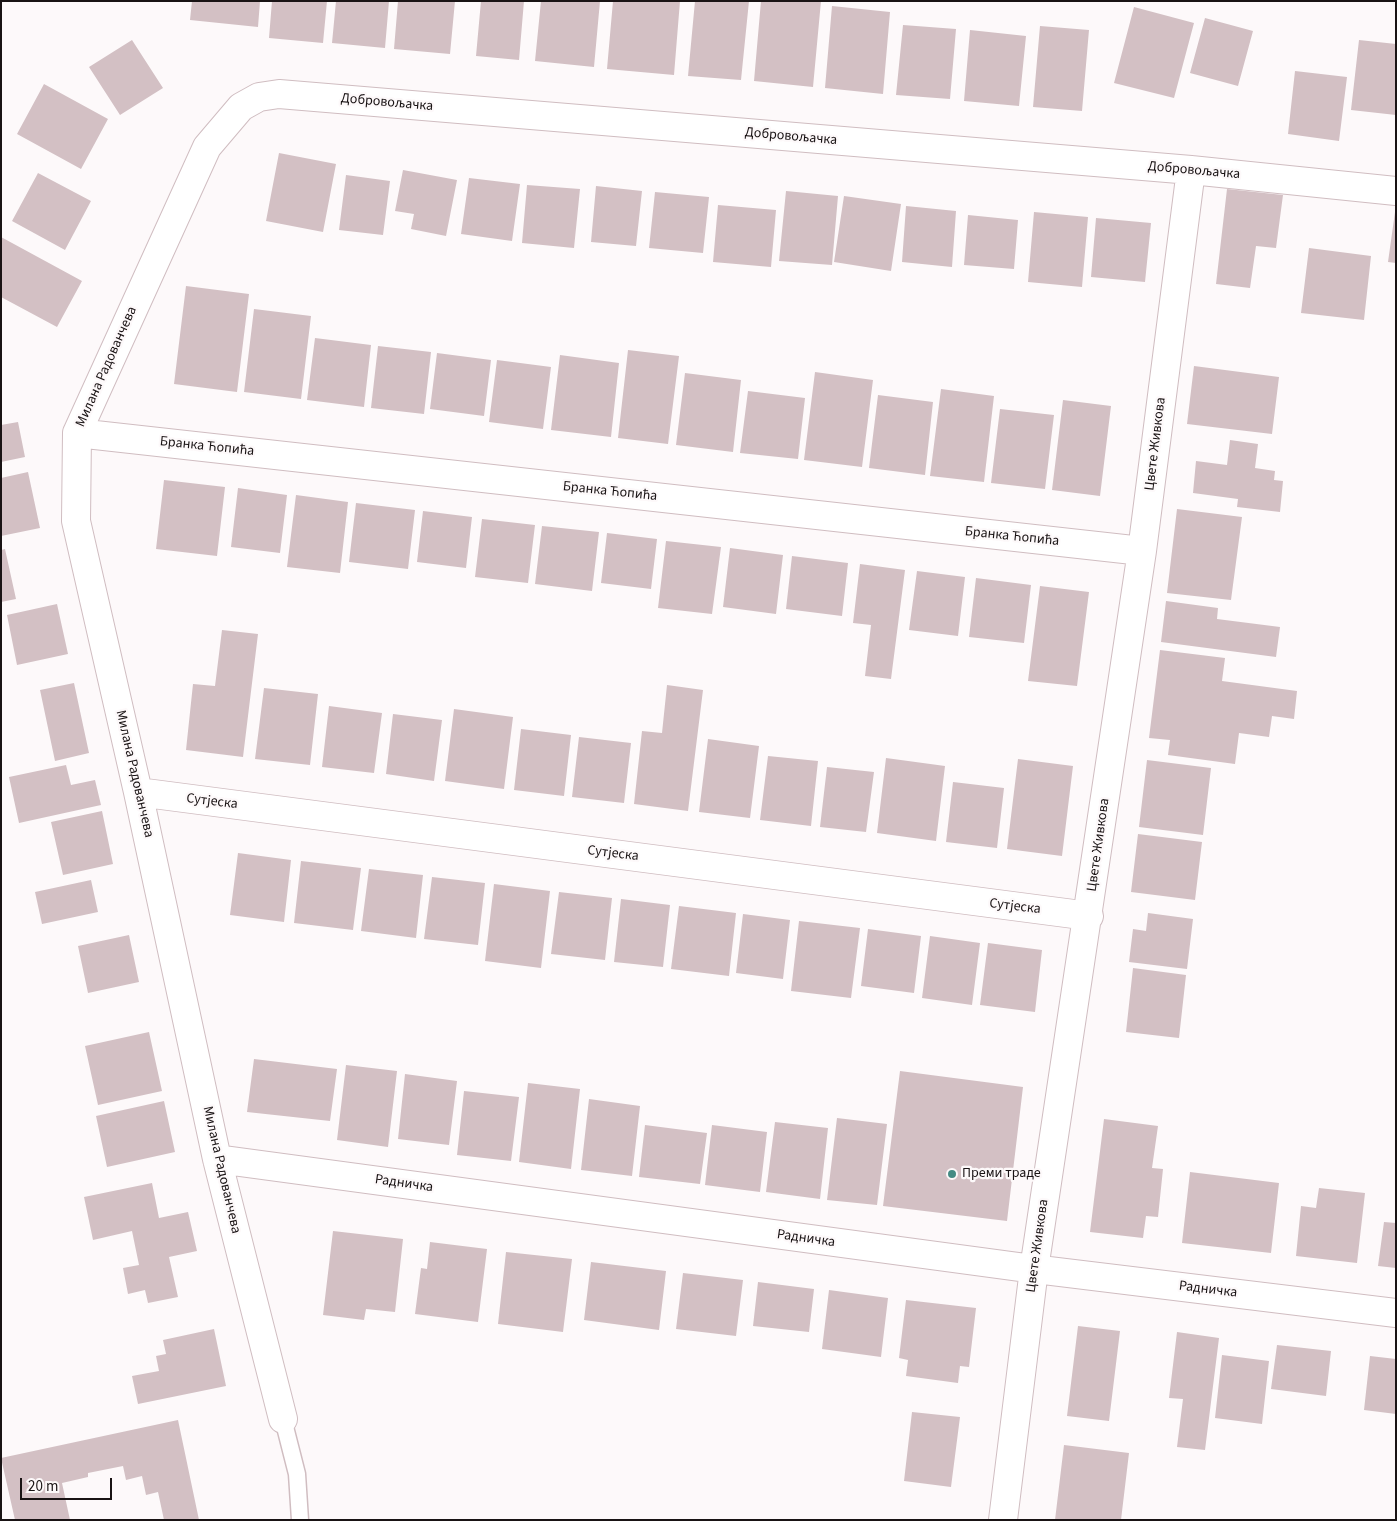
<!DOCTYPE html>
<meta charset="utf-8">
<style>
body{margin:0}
#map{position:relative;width:1397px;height:1521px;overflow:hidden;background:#fdf9fa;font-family:"Source Sans 3",sans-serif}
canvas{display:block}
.frame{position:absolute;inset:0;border:2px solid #191314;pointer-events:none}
.scale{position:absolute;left:20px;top:1478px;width:92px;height:22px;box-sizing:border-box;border:2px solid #191314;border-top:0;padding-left:6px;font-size:15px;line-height:18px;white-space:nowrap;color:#191314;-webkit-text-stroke:4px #fdf9fa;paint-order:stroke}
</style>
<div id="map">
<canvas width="1397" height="1521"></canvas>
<div class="frame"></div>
<div class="scale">20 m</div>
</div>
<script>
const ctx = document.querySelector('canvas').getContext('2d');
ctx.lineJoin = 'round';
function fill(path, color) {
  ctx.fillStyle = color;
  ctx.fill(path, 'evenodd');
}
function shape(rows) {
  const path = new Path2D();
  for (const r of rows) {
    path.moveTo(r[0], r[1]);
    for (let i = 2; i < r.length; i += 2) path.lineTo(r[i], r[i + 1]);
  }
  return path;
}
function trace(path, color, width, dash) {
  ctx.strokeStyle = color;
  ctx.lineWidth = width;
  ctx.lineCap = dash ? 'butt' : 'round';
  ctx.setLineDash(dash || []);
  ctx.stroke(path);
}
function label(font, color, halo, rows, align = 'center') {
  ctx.font = font + ' "Source Sans 3",sans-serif';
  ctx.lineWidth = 4.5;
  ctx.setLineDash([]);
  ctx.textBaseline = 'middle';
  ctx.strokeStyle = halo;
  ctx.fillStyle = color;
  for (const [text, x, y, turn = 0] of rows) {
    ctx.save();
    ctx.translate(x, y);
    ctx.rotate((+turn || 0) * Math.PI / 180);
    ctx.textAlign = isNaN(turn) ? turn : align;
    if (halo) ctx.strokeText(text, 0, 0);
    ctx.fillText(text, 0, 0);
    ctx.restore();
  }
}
const building = shape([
 [192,1,260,1,258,27,190,20],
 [272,1,327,1,323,43,269,38],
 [336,1,389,1,385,48,332,43],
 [398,1,455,1,450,54,394,49],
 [481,1,524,1,519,60,476,56],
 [541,1,600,1,594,67,535,61],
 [613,1,680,1,674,75,607,69],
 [695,1,749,1,741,80,688,76],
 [761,1,821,1,813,87,754,81],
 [832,6,890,12,883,94,825,88],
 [1134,7,1194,23,1174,98,1114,83],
 [1205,18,1253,31,1238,86,1190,73],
 [903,25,956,29,950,99,896,95],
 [1040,26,1089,30,1082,111,1033,107],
 [970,30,1026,36,1019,106,964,101],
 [132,40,163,88,120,115,89,67],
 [1359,40,1396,44,1396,115,1351,110],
 [1295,71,1347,77,1339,141,1288,134],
 [44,84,108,119,81,169,17,134],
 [279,153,336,164,323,232,266,221],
 [403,170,457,180,446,236,411,229,414,214,395,211],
 [38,173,91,201,65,250,12,221],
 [346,175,390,181,383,235,339,230],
 [469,178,520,184,512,241,461,234],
 [527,185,580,189,574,248,522,243],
 [596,186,642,191,636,246,591,242],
 [1227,189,1283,195,1276,248,1256,246,1250,288,1216,284],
 [786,191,838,196,832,265,779,261],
 [655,192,709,197,703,253,649,248],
 [844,196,901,204,891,271,834,262],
 [718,205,776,210,771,267,713,262],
 [906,206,956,211,952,267,902,262],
 [1034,212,1088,217,1082,287,1028,282],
 [1395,212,1396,212,1396,263,1388,262],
 [968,215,1018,220,1014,269,964,265],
 [1096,218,1151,223,1145,282,1091,277],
 [1,237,82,281,57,327,1,297],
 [1309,248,1371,256,1364,320,1301,313],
 [186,286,249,294,237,392,174,384],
 [254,309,311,316,301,399,244,392],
 [315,338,371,345,364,407,307,400],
 [378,346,431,352,424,414,371,408],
 [628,350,679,356,668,444,618,438],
 [437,353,491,360,484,416,430,409],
 [560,355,619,363,611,437,551,430],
 [497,360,551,367,543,429,489,422],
 [1194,366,1279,377,1272,434,1187,424],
 [815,372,873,380,862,467,804,460],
 [685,373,741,380,733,452,676,445],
 [941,389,994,396,984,482,930,476],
 [748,391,805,398,798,459,740,453],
 [878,395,933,402,925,475,869,468],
 [1063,400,1111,406,1100,496,1052,490],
 [1000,409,1054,415,1045,489,991,483],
 [18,422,25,457,1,462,1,425],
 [1230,440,1258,444,1255,468,1275,471,1274,480,1283,481,1280,512,1237,507,1238,499,1193,493,1196,461,1227,465],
 [28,472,40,528,1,536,1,478],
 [164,480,225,487,217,556,156,549],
 [238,488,287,495,280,553,231,547],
 [296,495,348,502,340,573,287,567],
 [356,503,415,510,408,569,349,562],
 [1177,509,1242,517,1231,600,1167,593],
 [423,511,472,517,466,568,417,562],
 [482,519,535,525,528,583,475,577],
 [542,526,599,532,592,591,535,584],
 [607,533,657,539,651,589,601,583],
 [666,541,721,547,712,614,658,608],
 [730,548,783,555,776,614,723,607],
 [5,549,16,599,1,602,1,550],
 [792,556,848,563,842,616,786,609],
 [860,564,905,570,891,679,865,676,871,625,853,623],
 [917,571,965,577,958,636,909,630],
 [976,578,1031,585,1024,643,969,637],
 [1040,586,1089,592,1077,686,1028,681],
 [1166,601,1218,608,1217,619,1280,627,1276,657,1161,642],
 [57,604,68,654,17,665,7,615],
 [222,630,258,634,243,757,186,750,193,684,215,686],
 [1160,650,1225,658,1222,681,1297,691,1294,719,1272,716,1269,737,1239,733,1235,764,1168,755,1170,740,1149,738],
 [74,683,89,753,55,761,40,690],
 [667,685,703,690,688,811,634,804,642,731,662,733],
 [264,688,318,694,310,765,255,759],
 [329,706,382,713,374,773,322,767],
 [454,709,513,717,504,789,445,781],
 [393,714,442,720,434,781,386,774],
 [521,729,571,735,564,796,514,790],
 [579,737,631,743,624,803,572,797],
 [708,739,759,746,750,818,699,812],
 [768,756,818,761,811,826,760,820],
 [886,758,945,766,936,841,877,833],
 [1018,759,1073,766,1062,856,1007,849],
 [1147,760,1211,768,1203,835,1139,827],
 [66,765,71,785,95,780,101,805,19,823,9,777],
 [827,767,874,772,866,832,820,827],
 [953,782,1004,788,997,848,946,842],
 [102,811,113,864,63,875,51,822],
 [1138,834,1202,842,1195,900,1131,892],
 [238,853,291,860,284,922,230,915],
 [301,861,361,868,353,930,294,923],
 [369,869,423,875,416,938,361,931],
 [432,877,485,883,478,945,424,939],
 [91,880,98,912,42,924,35,892],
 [494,884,550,891,541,968,485,961],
 [559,892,612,898,605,960,551,954],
 [621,899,670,905,663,967,614,962],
 [679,906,736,913,729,976,671,969],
 [1148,913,1193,919,1187,969,1129,962,1133,929,1146,931],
 [743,914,790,920,783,979,736,973],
 [799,921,860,928,851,998,791,991],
 [868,929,921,936,914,993,861,986],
 [129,935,139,982,88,993,78,946],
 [930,936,980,943,972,1005,922,998],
 [988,943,1042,950,1035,1012,980,1005],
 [1133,968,1186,975,1179,1038,1126,1032],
 [149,1032,162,1091,98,1105,85,1046],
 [254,1059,337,1069,330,1121,247,1112],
 [346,1065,397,1071,388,1147,337,1140],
 [900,1071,1023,1087,1007,1221,883,1206],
 [405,1074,457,1081,449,1145,398,1139],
 [528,1083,580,1089,571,1169,519,1162],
 [464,1091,519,1097,511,1161,457,1155],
 [589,1099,640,1106,632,1176,581,1170],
 [164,1101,175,1152,107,1167,96,1116],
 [837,1118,887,1124,877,1205,827,1200],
 [1104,1119,1158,1126,1152,1168,1163,1169,1158,1217,1146,1216,1143,1238,1090,1232],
 [775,1122,828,1128,820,1199,766,1192],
 [645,1125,707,1133,700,1184,639,1177],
 [712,1125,767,1132,760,1192,705,1185],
 [1190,1172,1279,1183,1271,1253,1182,1243],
 [152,1183,159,1218,188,1212,197,1251,169,1257,178,1297,148,1303,145,1290,128,1294,123,1268,139,1265,132,1231,93,1240,84,1197],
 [1319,1188,1365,1193,1357,1263,1296,1256,1301,1206,1316,1208],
 [1384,1222,1396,1223,1396,1268,1378,1266],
 [333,1231,403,1239,395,1312,366,1309,364,1320,323,1315],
 [430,1242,487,1249,478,1322,415,1314,421,1268,427,1269],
 [506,1252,572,1259,563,1332,498,1324],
 [591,1262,666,1271,659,1330,584,1320],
 [683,1273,743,1280,736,1336,676,1329],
 [758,1282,814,1289,809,1332,753,1326],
 [829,1290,888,1298,881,1357,822,1349],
 [906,1300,976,1308,969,1367,960,1366,958,1383,906,1376,908,1360,899,1358],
 [1078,1326,1120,1331,1109,1421,1067,1416],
 [214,1329,226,1386,138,1404,132,1376,159,1371,156,1356,166,1354,163,1340],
 [1177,1332,1219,1338,1205,1450,1177,1447,1183,1399,1169,1398],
 [1277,1345,1331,1351,1326,1396,1271,1389],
 [1222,1355,1269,1361,1262,1424,1215,1418],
 [1370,1356,1396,1359,1396,1414,1364,1410],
 [912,1412,960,1417,951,1487,904,1481],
 [178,1420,199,1520,164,1520,158,1492,146,1495,142,1476,126,1480,123,1466,88,1473,88,1477,62,1483,70,1520,15,1520,1,1458],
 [1064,1445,1129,1453,1121,1520,1055,1520]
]);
const lane = shape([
 [283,1419,297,1474,300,1520]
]);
const street = shape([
 [77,433,1142,551],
 [138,792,1089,916],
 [217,1159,1034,1269,1396,1313],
 [283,1419,217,1159,138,792,76,521,77,433,207,147,241,107,259,97,279,94,1191,170,1396,191],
 [1003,1520,1034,1269,1142,551,1191,170]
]);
const markers = [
 [952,1174,5,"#448b84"]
];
const streetNames = [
 ["Добровољачка",387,103,5],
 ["Добровољачка",791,137,5],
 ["Добровољачка",1194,171,5],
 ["Милана Радованчева",107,367,-66],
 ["Цвете Живкова",1156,444,-83],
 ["Бранка Ћопића",207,447,6],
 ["Бранка Ћопића",610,492,6],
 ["Бранка Ћопића",1012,537,6],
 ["Милана Радованчева",134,774,77],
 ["Сутјеска",212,802,7],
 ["Цвете Живкова",1099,845,-82],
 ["Сутјеска",613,854,7],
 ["Сутјеска",1015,907,7],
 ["Милана Радованчева",221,1170,77],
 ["Радничка",404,1184,8],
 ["Радничка",806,1239,8],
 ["Цвете Живкова",1038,1246,-82],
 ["Радничка",1208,1290,7]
];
const poiNames = [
 ["Преми траде",962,1174]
];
fill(building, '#d3c0c4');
trace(lane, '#d0bdc1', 19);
trace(street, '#d0bdc1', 30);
trace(lane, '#fff', 16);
trace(street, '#fff', 28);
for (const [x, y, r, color] of markers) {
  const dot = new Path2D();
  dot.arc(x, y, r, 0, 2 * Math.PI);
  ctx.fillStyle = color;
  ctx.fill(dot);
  trace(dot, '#fdf9fa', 2);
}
label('14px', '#191314', '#fdf9fa', streetNames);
label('14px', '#191314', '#fdf9fa', poiNames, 'left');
</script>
